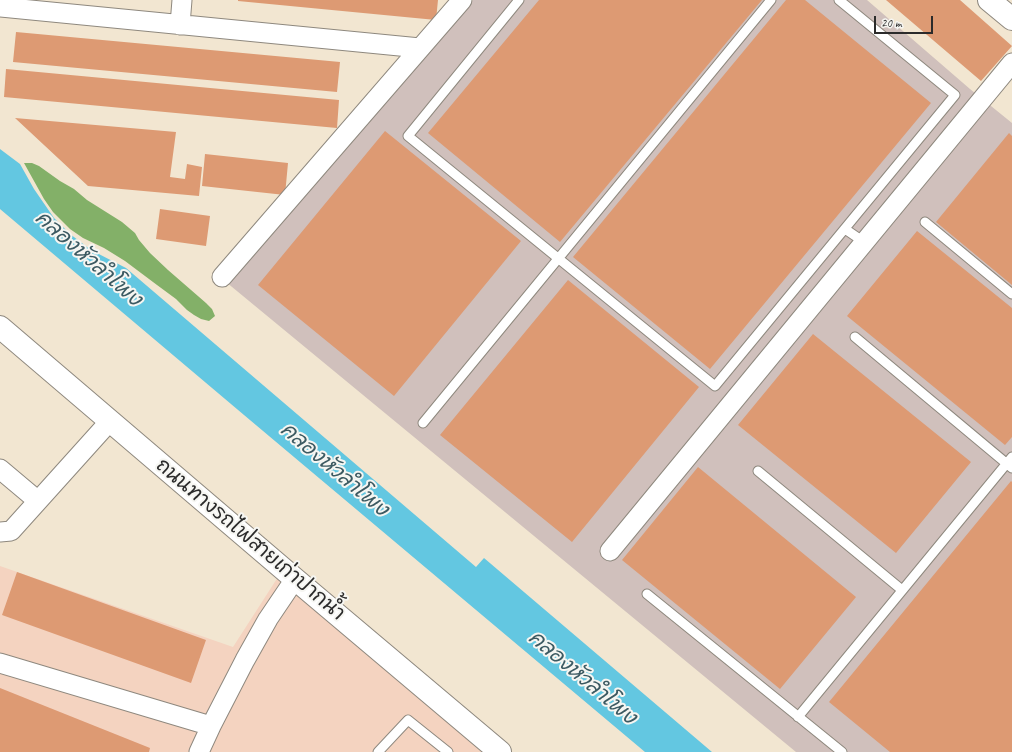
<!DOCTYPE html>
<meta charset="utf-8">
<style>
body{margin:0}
#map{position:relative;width:1012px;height:752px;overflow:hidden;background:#f2e6d1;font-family:Caveat,sans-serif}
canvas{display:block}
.scale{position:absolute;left:874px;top:16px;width:59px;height:18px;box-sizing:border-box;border:2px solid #2b2b2b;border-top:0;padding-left:5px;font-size:12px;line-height:14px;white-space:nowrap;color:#2b2b2b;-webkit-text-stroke:3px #f6f6f2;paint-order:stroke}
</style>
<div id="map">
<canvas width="1012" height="752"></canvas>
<div class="scale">20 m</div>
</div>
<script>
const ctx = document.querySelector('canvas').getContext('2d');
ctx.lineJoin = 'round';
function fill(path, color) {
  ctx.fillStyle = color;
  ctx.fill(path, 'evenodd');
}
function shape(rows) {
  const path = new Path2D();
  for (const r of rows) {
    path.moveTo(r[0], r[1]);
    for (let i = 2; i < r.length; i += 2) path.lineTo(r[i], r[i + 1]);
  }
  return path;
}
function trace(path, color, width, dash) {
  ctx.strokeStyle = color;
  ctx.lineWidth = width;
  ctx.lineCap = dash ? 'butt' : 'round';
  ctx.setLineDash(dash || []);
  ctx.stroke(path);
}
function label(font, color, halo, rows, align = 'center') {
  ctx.font = font + ' Caveat,"Playpen Sans Thai",sans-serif';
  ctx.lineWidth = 4;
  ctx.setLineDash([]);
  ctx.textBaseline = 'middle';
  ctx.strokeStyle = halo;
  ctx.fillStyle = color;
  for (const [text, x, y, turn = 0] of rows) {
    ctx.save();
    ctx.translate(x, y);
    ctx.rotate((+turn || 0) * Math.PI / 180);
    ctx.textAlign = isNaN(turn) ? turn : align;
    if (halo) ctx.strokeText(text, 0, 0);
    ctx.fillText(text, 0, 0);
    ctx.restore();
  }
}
const built = shape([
 [0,566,233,647,278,577,485,752,0,752]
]);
const industrial = shape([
 [473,0,867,0,970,89,1012,123,1012,752,796,752,226,282]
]);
const forest = shape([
 [24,163,32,163,39,166,60,181,74,189,87,200,122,222,135,233,139,240,150,253,168,270,206,303,212,309,215,316,209,321,201,319,194,315,187,310,176,299,157,285,125,261,104,248,83,238,70,229,53,212,44,199]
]);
const water = shape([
 [0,149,20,164,34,189,54,218,70,234,91,250,126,268,476,567,484,558,712,752,645,752,244,415,0,209]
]);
const building = shape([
 [238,0,438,0,436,20,238,1],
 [539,0,762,0,560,242,428,133],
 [786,0,805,0,931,103,710,369,573,257],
 [886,0,960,0,1012,46,981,81],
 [16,32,340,62,337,92,13,62],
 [6,69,339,100,337,128,4,97],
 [15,118,176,132,170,177,185,179,187,164,202,167,199,196,88,186],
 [385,131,521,241,394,396,258,285],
 [1009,133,1012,136,1012,285,936,222],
 [205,154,288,163,285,195,202,186],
 [160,209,210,216,206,246,156,239],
 [917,231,1012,308,1012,437,1005,445,847,316],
 [568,280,699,387,572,542,440,435],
 [813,334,971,462,896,553,738,425],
 [698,467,856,597,780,689,622,560],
 [1011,481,1012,482,1012,752,890,752,829,702],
 [17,572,206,640,191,683,2,615],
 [0,688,150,748,149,752,0,752]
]);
const service = shape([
 [519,0,408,136,715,386,955,95,839,0],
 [925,222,1012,294],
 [845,229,864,242],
 [855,337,1012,468],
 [423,423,771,0],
 [758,471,902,590],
 [647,594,842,752],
 [798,717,1012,457],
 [378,752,408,720,448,752]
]);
const minor = shape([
 [0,7,420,48],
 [180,25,182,0],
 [222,277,462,0],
 [0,469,38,501],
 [0,532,11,531,110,421],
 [610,551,1012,63],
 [0,663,211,726],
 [199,752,211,726,245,660,268,619,295,579]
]);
const tertiary = shape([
 [0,327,295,579,500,752]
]);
const secondary = shape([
 [989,0,1012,19]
]);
const streetNames = [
 ["ถนนทางรถไฟสายเก่าปากน้ำ",250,540,40]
];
const waterNames = [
 ["คลองหัวลำโพง",88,259,41],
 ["คลองหัวลำโพง",334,470,40],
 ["คลองหัวลำโพง",582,678,40]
];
fill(built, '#f4d3c0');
fill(industrial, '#d0c0bc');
fill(forest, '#83b068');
fill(water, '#63c7e1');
fill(building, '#dd9a73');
trace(service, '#8e887e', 11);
trace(minor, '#8e887e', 21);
trace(tertiary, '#8e887e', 24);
trace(secondary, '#8e887e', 24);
trace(service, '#fff', 9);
trace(minor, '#fff', 19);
trace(tertiary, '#fff', 22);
trace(secondary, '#fff', 22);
label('20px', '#2b2b2b', '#f6f6f2', streetNames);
label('italic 21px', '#3c5a62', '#f6f6f2', waterNames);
</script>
